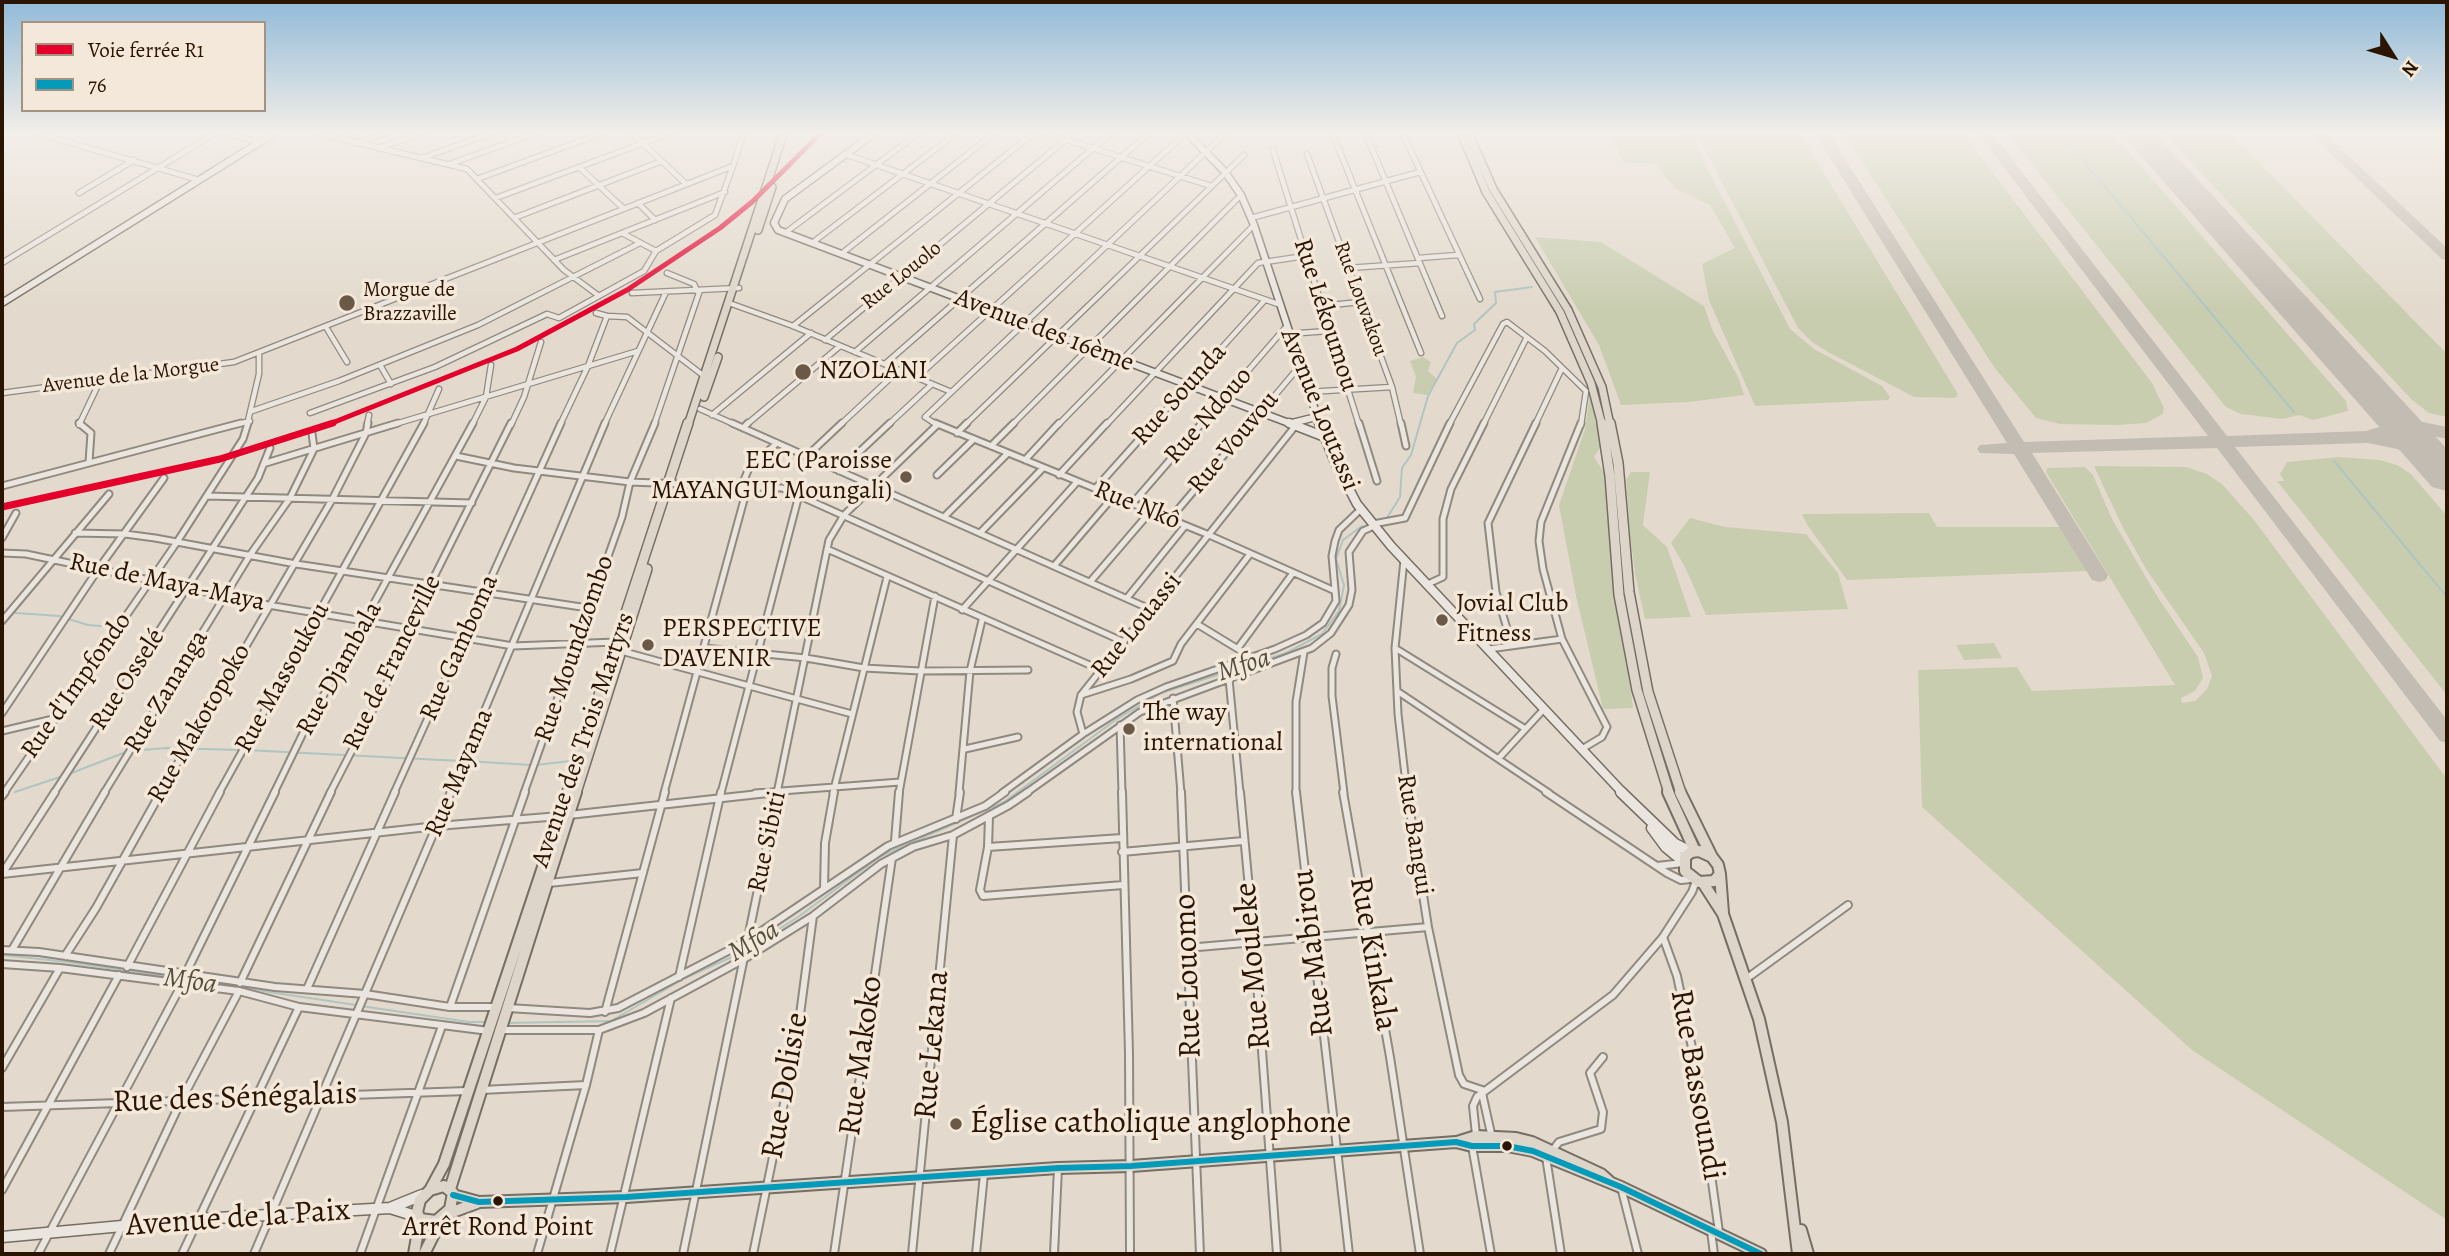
<!DOCTYPE html>
<meta charset="utf-8">
<style>
body{margin:0}
#map{position:relative;width:2449px;height:1256px;overflow:hidden;background:#e3dacd;font-family:Alegreya,serif}
canvas{display:block}
.frame{position:absolute;inset:0;border:4px solid #2b1400;pointer-events:none}
.legend{position:absolute;left:21px;top:21px;width:245px;height:91px;box-sizing:border-box;background:#f3e8d9;border:2px solid #a39382;margin:0;padding:9px 12px;list-style:none;font-size:21px;color:#2b1400}
.legend li{display:flex;align-items:center;gap:14px;height:35px}
.legend b{width:35px;border:2px solid #a39382}
.north{position:absolute;left:2358px;top:21px;width:70px;height:70px;-webkit-text-stroke:5px #f3e8d9;paint-order:stroke;rotate:127deg;font-size:19px;font-weight:700;line-height:28px;text-align:center;color:#2b1400}
.north::after{content:'';display:block;margin:auto;width:24px;height:32px;background:#2b1400;clip-path:polygon(50% 0,100% 100%,50% 72%,0 100%)}
</style>
<div id="map">
<canvas width="2449" height="1256"></canvas>
<div class="frame"></div>
<ul class="legend">
<li><b style="height:9px;background:#e4002b"></b>Voie ferrée R1</li>
<li><b style="height:9px;background:#049ab9"></b>76</li>
</ul>
<div class="north">N</div>
</div>
<script>
const ctx = document.querySelector('canvas').getContext('2d');
ctx.lineJoin = 'round';
function fill(path, color) {
  ctx.fillStyle = color;
  ctx.fill(path, 'evenodd');
}
function shape(rows) {
  const path = new Path2D();
  for (const r of rows) {
    path.moveTo(r[0], r[1]);
    for (let i = 2; i < r.length; i += 2) path.lineTo(r[i], r[i + 1]);
  }
  return path;
}
function trace(path, color, width, dash) {
  ctx.strokeStyle = color;
  ctx.lineWidth = width;
  ctx.lineCap = dash ? 'butt' : 'round';
  ctx.setLineDash(dash || []);
  ctx.stroke(path);
}
function label(font, color, halo, rows, align = 'center') {
  ctx.font = font + ' Alegreya,serif';
  ctx.lineWidth = 7;
  ctx.setLineDash([]);
  ctx.textBaseline = 'middle';
  ctx.strokeStyle = halo;
  ctx.fillStyle = color;
  for (const [text, x, y, turn = 0] of rows) {
    ctx.save();
    ctx.translate(x, y);
    ctx.rotate((+turn || 0) * Math.PI / 180);
    ctx.textAlign = isNaN(turn) ? turn : align;
    if (halo) ctx.strokeText(text, 0, 0);
    ctx.fillText(text, 0, 0);
    ctx.restore();
  }
}
const green = shape([
 [1682,132,1691,132,1703,156,1704,162,1790,329,1814,349,1882,386,1890,397,1888,400,1755,406,1709,300,1702,264,1735,248,1710,205,1676,189,1655,164,1623,162,1612,137,1679,136],
 [1696,132,1799,132,1958,394,1955,398,1914,397,1828,352,1812,342,1798,328],
 [1843,132,1962,132,2152,383,2164,408,2163,414,2146,423,2117,425,2060,424,2036,418,1994,367],
 [2006,132,2111,132,2346,401,2348,411,2313,420,2299,415,2282,419,2241,414,2226,407],
 [2163,132,2229,132,2447,354,2447,417,2429,413,2411,399],
 [1535,237,1601,242,1704,306,1712,329,1739,379,1744,395,1689,402,1621,405,1599,345],
 [1423,357,1431,362,1428,371,1437,379,1427,395,1413,393,1416,377,1410,361],
 [1590,392,1601,446,1594,457,1604,472,1633,708,1603,709,1576,596,1559,505,1585,429],
 [2340,457,2380,460,2397,465,2411,474,2447,516,2447,695,2277,481,2284,481,2280,474,2287,462],
 [2094,466,2186,467,2207,474,2222,484,2254,520,2447,779,2447,1220,2192,1050,1922,807,1918,670,2017,667,2032,691,2175,685,2046,472,2047,468,2085,467,2093,475,2112,519,2157,596,2198,657,2203,678,2195,691,2181,698,2182,703,2195,701,2207,689,2212,676,2204,653,2146,569,2122,526],
 [1631,472,1650,472,1643,525,1667,547,1691,617,1645,619,1635,574,1630,533,1626,480],
 [1929,513,1937,527,2065,527,2092,571,1847,580,1808,526,1802,514],
 [1690,518,1725,527,1806,534,1838,573,1848,609,1706,615,1685,567,1671,543],
 [1994,643,2002,658,1964,660,1956,645]
]);
const stream = shape([
 [1760,132,1765,140],
 [2059,132,2294,412],
 [2334,461,2447,597],
 [1387,518,1400,497,1402,468,1411,455,1428,396,1457,343,1475,330,1474,324,1496,303,1495,292,1532,287],
 [2,612,59,616,88,625,113,627],
 [246,750,461,761],
 [131,751,166,748,240,750],
 [466,761,531,765],
 [536,765,570,761],
 [69,774,126,752],
 [15,792,63,776],
 [748,949,798,917,881,856,1004,802,1117,719,1161,693,1286,653,1322,634,1339,611,1344,585,1336,559,1343,540,1362,526],
 [2,955,68,962,356,1005],
 [361,1006,469,1022,488,1022],
 [507,1023,611,1021,685,978,743,952]
]);
const taxiway = shape([
 [1814,132,1828,132,2024,442,2208,436,1977,132,1991,132,2227,436,2366,431,2379,427,2382,422,2380,411,2388,405,2418,421,2447,427,2447,439,2407,430,2397,424,2390,436,2408,440,2440,457,2443,461,2434,467,2397,449,2368,443,2235,447,2447,720,2447,743,2440,741,2217,448,2032,453,2108,575,2106,580,2099,582,2092,580,2014,454,1980,453,1977,449,1980,445,2007,443,1814,132],
 [2308,132,2323,132,2447,248,2447,260,2442,259,2308,132]
]);
const runway = shape([
 [2120,132,2154,132,2447,449,2447,491,2432,487,2120,132]
]);
const minorFar2 = shape([
 [33,132,199,180],
 [222,132,260,142],
 [313,132,467,169,564,270,599,296],
 [503,132,513,141],
 [631,132,686,184],
 [1042,132,1211,186],
 [1332,132,1421,353],
 [1365,132,1442,316],
 [1402,132,1480,299],
 [340,138,357,132],
 [357,143,388,132],
 [378,148,425,132],
 [1273,150,1359,425],
 [845,154,1278,304],
 [1307,154,1392,387,1401,425],
 [422,158,495,132],
 [450,164,538,132],
 [579,167,623,208],
 [477,179,605,132],
 [79,193,134,160],
 [496,198,673,132],
 [638,203,655,220],
 [514,218,662,161],
 [1251,218,1420,172],
 [622,233,656,251],
 [785,233,920,132],
 [812,243,958,132],
 [841,254,996,132],
 [1418,258,1458,255],
 [554,260,725,192],
 [2,263,217,132],
 [1348,268,1420,263],
 [667,273,694,284,697,291],
 [632,293,739,288],
 [729,303,793,326,949,391],
 [1321,306,1360,302],
 [607,316,627,317,704,376],
 [793,326,1035,132],
 [326,327,347,362],
 [1287,334,1328,331],
 [825,340,1075,132],
 [855,352,1112,132],
 [885,364,1150,132],
 [380,365,391,384],
 [916,378,1187,132],
 [1307,392,1392,387],
 [2,393,234,362,733,166,744,132],
 [700,409,736,425],
 [252,411,339,381,478,325,640,243],
 [310,413,435,367,547,314,559,318,644,271,656,251,715,215,733,166],
 [712,415,811,333],
 [79,425,100,381],
 [234,425,250,421],
 [247,425,259,374,259,353],
 [367,425,369,415],
 [392,425,638,351],
 [423,425,439,389],
 [472,425,486,397,491,365],
 [511,425,524,397,541,342],
 [560,425,588,366,607,316,596,313],
 [604,425,666,292],
 [654,425,700,290],
 [746,425,840,346],
 [840,425,899,370],
 [888,425,932,384],
 [937,425,925,417,1227,132],
 [965,425,1244,155],
 [1012,425,1241,195],
 [1058,425,1254,225],
 [1106,425,1258,263,1305,256],
 [1152,425,1264,301],
 [1201,425,1285,328],
 [1250,425,1298,368],
 [1449,425,1503,324,1507,322,1545,351,1586,391,1581,425],
 [1483,425,1526,339],
 [1535,425,1562,368]
]);
const minorFar1 = shape([
 [79,423,91,433,89,462],
 [732,423,1150,609],
 [935,423,1209,535,1335,591],
 [1359,423,1377,481],
 [1401,423,1406,446],
 [1581,423,1541,522,1539,541,1543,569,1562,639,1607,727,1602,737,1582,749],
 [743,428,748,423],
 [957,433,967,423],
 [991,446,1014,423],
 [456,456,514,468,630,482,782,488,1124,642],
 [807,456,842,423],
 [1025,460,1059,423],
 [266,463,398,423],
 [839,471,890,423],
 [937,475,974,439],
 [1059,475,1107,423],
 [742,485,749,468,777,443],
 [2,486,241,423],
 [1095,489,1154,423],
 [207,496,472,503],
 [1132,504,1202,423],
 [944,517,1008,453],
 [1170,519,1251,423],
 [1373,524,1405,518,1450,423],
 [75,533,125,534,155,538,296,564,588,608],
 [980,533,1043,468],
 [2,538,16,513],
 [827,549,1101,670],
 [2,553,26,554,268,605,513,646,616,642],
 [1404,560,1395,648,1398,714,1407,793],
 [1054,566,1113,497],
 [1090,582,1150,512],
 [1428,584,1443,577,1443,519,1451,489,1484,423],
 [1127,598,1185,526],
 [962,610,1077,482],
 [2,621,109,494],
 [1197,624,1251,657],
 [1512,645,1496,592,1488,523,1536,423],
 [704,648,806,658,864,668,920,671,1028,670],
 [1238,648,1293,573],
 [1395,648,1524,728],
 [1489,649,1562,639],
 [621,651,852,714],
 [1336,654,1332,668,1332,696,1344,793],
 [1229,679,1240,793],
 [1397,691,1549,793],
 [1081,695,1131,679,1173,661,1181,644,1250,554],
 [1173,698,1181,793],
 [2,713,99,568,164,478],
 [1120,725,1122,793],
 [2,731,53,719],
 [1083,734,1077,712,1081,695,1296,425],
 [965,749,1018,737],
 [1499,758,1544,709],
 [4,793,177,542,243,439,248,423],
 [54,793,258,478,270,448],
 [104,793,250,555,290,498,314,449,312,433],
 [160,793,333,498,366,433,368,423],
 [219,793,424,423],
 [274,793,305,729,473,423],
 [330,793,414,630,430,585,511,423],
 [394,793,561,423],
 [450,793,605,423],
 [524,793,622,517,630,482,655,423],
 [664,793,748,485],
 [721,793,799,495],
 [755,793,900,782],
 [777,793,829,540,844,515,937,425],
 [833,793,887,577],
 [899,793,935,596],
 [959,793,970,671,982,620],
 [1002,793,1083,734,1137,700,1166,687,1275,649,1306,635,1323,623,1336,601,1332,556,1335,541,1339,530,1361,509],
 [1026,793,1140,712,1312,648,1331,633,1349,605,1352,590,1349,552,1363,531,1374,526],
 [1296,793,1296,702,1304,652]
]);
const minor = shape([
 [1122,792,1129,1053,1130,1254],
 [1181,792,1200,1254],
 [1240,792,1254,942,1277,1254],
 [1296,792,1349,1254],
 [1343,792,1390,1057,1420,1254],
 [1407,792,1428,927,1459,1075,1464,1084,1485,1091],
 [1546,792,1667,873,1681,880,1691,879],
 [2,796,5,792],
 [569,815,777,792],
 [989,817,988,847,980,890,983,896,1123,885],
 [956,819,960,792],
 [895,841,899,792],
 [988,847,1122,838],
 [1122,852,1243,841],
 [1657,866,1683,863],
 [2,874,437,826,560,816],
 [2,874,55,792],
 [549,883,643,873],
 [824,889,825,843,834,792],
 [1663,937,1677,976,1696,1067,1719,1232],
 [1187,948,1428,927],
 [2,950,39,952,275,987,365,994,450,1007,495,1007],
 [12,950,105,792],
 [65,956,96,908,161,792],
 [2,964,60,968,239,991,299,1007,489,1031],
 [127,967,220,792],
 [186,973,275,792],
 [679,977,721,792],
 [1746,979,1848,905],
 [240,983,331,792],
 [307,989,395,792],
 [450,1007,525,792],
 [508,1008,590,1013,618,1008,747,941,888,846,985,806,1005,792],
 [605,1012,665,792],
 [501,1030,599,1030,644,1013,744,959,813,916,881,864,913,847,953,835,1009,805,1028,792],
 [2,1068,60,968],
 [481,1090,586,1085],
 [1482,1093,1492,1138],
 [2,1107,467,1091],
 [1476,1135,1473,1106,1477,1097,1613,995,1663,937,1692,892,1696,881],
 [1472,1146,1491,1254],
 [1552,1151,1559,1142,1601,1129,1603,1112,1590,1073,1603,1057],
 [1546,1157,1561,1254],
 [1621,1187,1638,1254],
 [2,1190,119,975],
 [1711,1231,1714,1254],
 [38,1254,182,984],
 [109,1254,181,1101,239,991],
 [182,1254,299,1007],
 [254,1254,451,792],
 [360,1254,442,1026],
 [537,1254,586,1085,599,1030],
 [610,1254,671,998],
 [683,1254,778,792],
 [753,1254,796,1045,813,916],
 [834,1254,892,858],
 [912,1254,953,835],
 [976,1254,984,1174],
 [1054,1254,1058,1168]
]);
const secondaryFar2 = shape([
 [876,132,785,199,774,223,778,230,1294,425],
 [1186,132,1225,172,1241,195,1254,225,1320,425],
 [2,303,276,132],
 [1292,423,1316,417]
]);
const secondaryFar1 = shape([
 [1289,423,1325,437],
 [1319,423,1334,460,1357,504,1391,546,1623,793]
]);
const secondary = shape([
 [1621,792,1675,844,1691,852],
 [1652,828,1666,847,1683,861],
 [390,1208,419,1217],
 [2,1237,199,1219,390,1208,422,1195]
]);
const primaryFar2 = shape([
 [1461,132,1486,192,1560,312,1591,383,1602,425],
 [1468,132,1493,189,1568,310,1602,387,1610,425],
 [758,230,772,187],
 [704,397,718,357],
 [688,425,784,132]
]);
const primaryFar1 = shape([
 [1602,423,1610,476,1619,595,1637,690,1669,793],
 [1610,423,1618,463,1629,592,1648,692,1681,793],
 [567,793,688,423],
 [576,793,647,569]
]);
const primary = shape([
 [1668,792,1695,851],
 [1680,792,1712,857],
 [1699,851,1712,857,1718,865,1720,874,1714,881,1699,882,1685,871,1685,857,1691,852,1699,851],
 [1720,874,1723,913],
 [1703,883,1723,914,1759,1019,1782,1122,1798,1254],
 [1457,1142,1476,1136,1516,1138,1532,1142,1601,1174,1610,1182],
 [444,1186,453,1193,450,1209,436,1221,420,1219,417,1212,420,1200,430,1190,444,1186],
 [450,1189,576,792],
 [430,1190,444,1164,568,792],
 [453,1195,479,1202,626,1197,1058,1168,1131,1166,1456,1142,1472,1146,1507,1146,1533,1151,1621,1187,1761,1254],
 [447,1214,477,1203],
 [1801,1230,1808,1254],
 [414,1254,420,1219],
 [424,1254,442,1218]
]);
const bus1 = shape([
 [453,1195,479,1202,626,1197,1058,1168,1131,1166,1456,1142,1472,1146,1507,1146,1533,1151,1621,1187,1761,1254]
]);
const rail1Far1 = shape([
 [327,425,517,349,627,290,720,228,752,202,822,132]
]);
const rail1 = shape([
 [2,507,220,459,333,423]
]);
const markers = [
 [347,303,9,"#6b5948"],
 [803,372,9,"#6b5948"],
 [906,477,7,"#6b5948"],
 [1442,620,7,"#6b5948"],
 [648,645,7,"#6b5948"],
 [1129,729,7,"#6b5948"],
 [956,1124,7,"#6b5948"],
 [1507,1146,6,"#2b1400"],
 [498,1201,6,"#2b1400"]
];
const farStreetnames = [
 ["Rue Louolo",902,276,-39],
 ["Rue Louvakou",1360,299,70],
 ["Avenue de la Morgue",131,376,-7]
];
const farPoinames = [
 ["Morgue de",363,291],
 ["Brazzaville",363,315]
];
const streetNames = [
 ["Rue Lékoumou",1325,315,72],
 ["Avenue des 16ème",1044,331,21],
 ["Rue Sounda",1180,395,-48],
 ["Avenue Loutassi",1319,410,68],
 ["Rue Ndouo",1209,416,-49],
 ["Rue Vouvou",1234,443,-50],
 ["Rue Nkô",1137,506,22],
 ["Rue de Maya-Maya",167,583,12],
 ["Rue Louassi",1137,626,-51],
 ["Rue Gamboma",460,648,-66],
 ["Rue Moundzombo",575,649,-71],
 ["Rue de Franceville",393,663,-64],
 ["Rue Djambala",340,669,-61],
 ["Rue Massoukou",283,678,-61],
 ["Rue Osselé",128,680,-57],
 ["Rue d'Impfondo",77,686,-55],
 ["Rue Zananga",167,692,-59],
 ["Rue Makotopoko",200,724,-60],
 ["Avenue des Trois Martyrs",584,740,-71],
 ["Rue Mayama",460,773,-67],
 ["Rue Bangui",1414,835,81],
 ["Rue Sibiti",768,842,-78]
];
const poiNames = [
 ["NZOLANI",819,372],
 ["EEC (Paroisse",892,462,"right"],
 ["MAYANGUI Moungali)",892,492,"right"],
 ["Jovial Club",1456,605],
 ["Fitness",1456,635],
 ["PERSPECTIVE",662,630],
 ["D'AVENIR",662,660],
 ["The way",1143,714],
 ["international",1143,744]
];
const waterNames = [
 ["Mfoa",1244,666,-18],
 ["Mfoa",754,942,-31],
 ["Mfoa",190,982,8]
];
const nearBusnames = [
 ["Arrêt Rond Point",498,1228]
];
const nearStreetnames = [
 ["Rue Mabirou",1314,953,-97],
 ["Rue Kinkala",1372,954,80],
 ["Rue Mouleke",1254,966,-95],
 ["Rue Louomo",1189,976,-92],
 ["Rue Lekana",933,1045,-85],
 ["Rue Makoko",862,1056,-82],
 ["Rue Bassoundi",1696,1085,80],
 ["Rue Dolisie",786,1086,-80],
 ["Rue des Sénégalais",235,1099,-2],
 ["Avenue de la Paix",238,1219,-4]
];
const nearPoinames = [
 ["Église catholique anglophone",970,1124]
];
fill(green, '#c9cdb0');
trace(stream, '#b0c4c0', 2);
fill(taxiway, '#c3bcb2');
fill(runway, '#c3bcb2');
trace(minorFar2, '#90897f', 7);
trace(minorFar1, '#90897f', 9);
trace(minor, '#90897f', 10);
trace(secondaryFar2, '#766e64', 9);
trace(secondaryFar1, '#766e64', 11);
trace(secondary, '#766e64', 13);
trace(primaryFar2, '#766e64', 10);
trace(primaryFar1, '#766e64', 12);
trace(primary, '#766e64', 14);
trace(minorFar2, '#eae5de', 4.5);
trace(minorFar1, '#eae5de', 5);
trace(minor, '#eae5de', 6);
trace(secondaryFar2, '#eae5de', 6);
trace(secondaryFar1, '#eae5de', 8);
trace(secondary, '#eae5de', 10);
trace(primaryFar2, '#ddd5c9', 7);
trace(primaryFar1, '#ddd5c9', 9);
trace(primary, '#ddd5c9', 10);
trace(bus1, '#049ab9', 6);
trace(rail1Far1, '#e4002b', 5);
trace(rail1, '#e4002b', 7);
const sky = ctx.createLinearGradient(0, 0, 0, 308);
sky.addColorStop(0, '#91bad8');
sky.addColorStop(0.43, '#f2eee8');
sky.addColorStop(1, '#f2eee800');
ctx.fillStyle = sky;
ctx.fillRect(0, 0, 2449, 308);
for (const [x, y, r, color] of markers) {
  const dot = new Path2D();
  dot.arc(x, y, r, 0, 2 * Math.PI);
  ctx.fillStyle = color;
  ctx.fill(dot);
  trace(dot, '#f3e8d9', 2.5);
}
label('21px', '#2b1400', '#f3e8d9', farStreetnames);
label('21px', '#2b1400', '#f3e8d9', farPoinames, 'left');
label('26px', '#2b1400', '#f3e8d9', streetNames);
label('26px', '#2b1400', '#f3e8d9', poiNames, 'left');
label('italic 28px', '#524e41', '#f3e8d9', waterNames);
label('28px', '#2b1400', '#f3e8d9', nearBusnames);
label('32px', '#2b1400', '#f3e8d9', nearStreetnames);
label('32px', '#2b1400', '#f3e8d9', nearPoinames, 'left');
</script>
